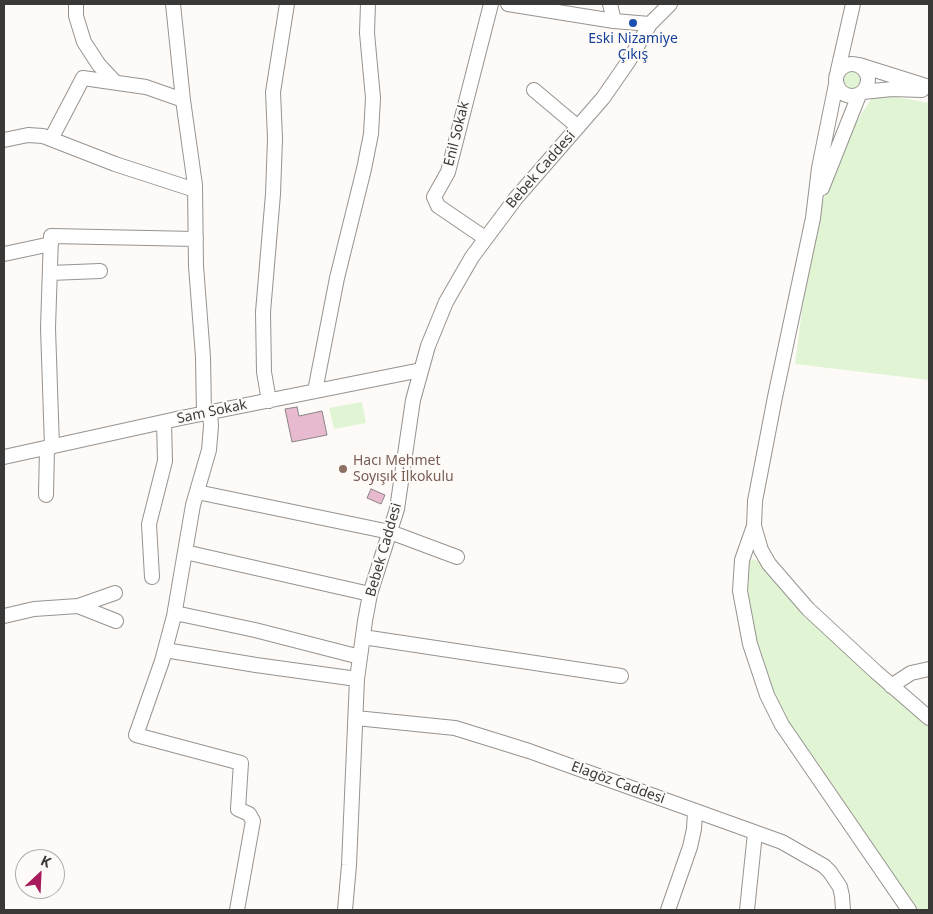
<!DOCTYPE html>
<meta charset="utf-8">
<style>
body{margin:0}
#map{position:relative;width:933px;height:914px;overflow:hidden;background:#fefaf7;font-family:"Noto Sans",sans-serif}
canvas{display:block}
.frame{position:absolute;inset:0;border:5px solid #3a3938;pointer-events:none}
.north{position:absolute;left:15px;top:849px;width:50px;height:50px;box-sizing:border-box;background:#fefaf7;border:1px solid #b0adab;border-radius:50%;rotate:25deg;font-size:14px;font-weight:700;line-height:20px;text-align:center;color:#3a3938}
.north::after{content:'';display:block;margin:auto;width:18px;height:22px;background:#a71a5b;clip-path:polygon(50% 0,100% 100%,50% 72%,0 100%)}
</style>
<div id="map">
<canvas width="933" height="914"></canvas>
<div class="frame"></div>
<div class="north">K</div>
</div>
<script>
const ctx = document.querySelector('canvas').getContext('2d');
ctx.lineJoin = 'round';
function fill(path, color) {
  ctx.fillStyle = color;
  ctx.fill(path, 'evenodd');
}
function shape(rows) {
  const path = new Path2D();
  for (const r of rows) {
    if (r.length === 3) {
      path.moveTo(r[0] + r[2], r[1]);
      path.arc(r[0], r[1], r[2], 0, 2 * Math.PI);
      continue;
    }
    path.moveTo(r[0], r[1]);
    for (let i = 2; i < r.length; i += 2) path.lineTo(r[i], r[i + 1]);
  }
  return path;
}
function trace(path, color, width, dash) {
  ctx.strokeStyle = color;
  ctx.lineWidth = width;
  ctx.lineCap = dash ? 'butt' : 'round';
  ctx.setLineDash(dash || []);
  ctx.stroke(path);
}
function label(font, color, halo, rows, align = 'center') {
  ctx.font = font + ' "Noto Sans",sans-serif';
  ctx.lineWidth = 4;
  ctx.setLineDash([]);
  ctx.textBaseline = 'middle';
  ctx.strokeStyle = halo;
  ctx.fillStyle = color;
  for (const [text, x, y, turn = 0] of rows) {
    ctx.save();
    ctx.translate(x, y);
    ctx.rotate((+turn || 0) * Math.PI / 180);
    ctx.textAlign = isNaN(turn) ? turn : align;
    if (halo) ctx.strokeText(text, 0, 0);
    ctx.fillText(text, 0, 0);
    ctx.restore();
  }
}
const green = shape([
 [852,80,10],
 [875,93,929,103,929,380,795,364,806,280,818,220,826,190,849,134],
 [362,402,366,423,334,429,329,408],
 [753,559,758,561,775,583,929,710,929,910,914,910,816,767,773,698,746,606,748,561]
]);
const building = shape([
 [297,407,299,416,322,411,327,435,292,442,285,409,297,407],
 [371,489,385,495,381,504,367,498,371,489]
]);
const minor = shape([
 [76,4,76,16,84,42,99,65,115,82],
 [173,4,183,100,195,185,196,266,203,357,204,414],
 [508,4,614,21,650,24],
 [610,4,614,21],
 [852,80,16],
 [859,65,929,87],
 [838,70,853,4],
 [836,84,819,168,813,218,775,397,755,501,754,526,761,550,769,564,808,609,876,672,929,718],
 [534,90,578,127],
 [863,92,892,89,922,90],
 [51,139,83,78,146,87,183,100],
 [4,140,28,135,43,136,115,164,195,190],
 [822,188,859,95],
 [485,238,438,206,434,197,448,172,491,4],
 [4,254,51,244],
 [50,273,100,271],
 [315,391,337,278,364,169,371,134,373,98,367,33,368,4],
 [269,401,264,372,263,312,273,194,275,139,273,92,287,4],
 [210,412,211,426,209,450,193,505,174,616,162,661,136,735,241,763,238,809,249,814,253,821,237,910],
 [52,447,48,328,51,236,196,239],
 [4,457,181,418,421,370],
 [197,492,390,532,457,557],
 [46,495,47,448],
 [754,526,742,560,740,591,750,644,767,695,782,725,909,910],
 [185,552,370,594],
 [152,577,149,524,165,461,164,422],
 [78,606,116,621],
 [175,613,255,630,360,657],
 [4,616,34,609,78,606,115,593],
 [363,637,621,676],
 [165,650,256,665,357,679],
 [891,686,911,673,929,669],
 [356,718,455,728,529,751,782,842,824,866,830,872,840,887,842,896,843,910],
 [345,910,349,865,357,679,365,621,370,594,397,509,413,400,428,346,446,302,472,257,516,198,603,98,628,62,650,24,670,4],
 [668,910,690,847,694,829,695,811],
 [747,910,755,833]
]);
const markers = [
 [633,23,5,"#1a4fb4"],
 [343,469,5,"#8d6e63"]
];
const transitNames = [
 ["Eski Nizamiye",633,39],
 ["Çıkış",633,55]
];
const streetNames = [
 ["Enil Sokak",457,134,-76],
 ["Bebek Caddesi",541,170,-49],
 ["Sam Sokak",212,412,-12],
 ["Bebek Caddesi",384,550,-74],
 ["Elagöz Caddesi",618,783,20]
];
const educationNames = [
 ["Hacı Mehmet",353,461],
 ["Soyışık İlkokulu",353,477]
];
fill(green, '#e1f5d4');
fill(building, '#e7bacf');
trace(building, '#898587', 1);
trace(minor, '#969390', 16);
trace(minor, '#fff', 14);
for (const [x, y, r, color] of markers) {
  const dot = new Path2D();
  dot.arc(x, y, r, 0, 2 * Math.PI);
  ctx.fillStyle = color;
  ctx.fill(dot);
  trace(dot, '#fefaf7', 2);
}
label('14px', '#164399', '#fefaf7', transitNames);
label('14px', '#3a3938', '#fefaf7', streetNames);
label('14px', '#785e54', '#fefaf7', educationNames, 'left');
</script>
